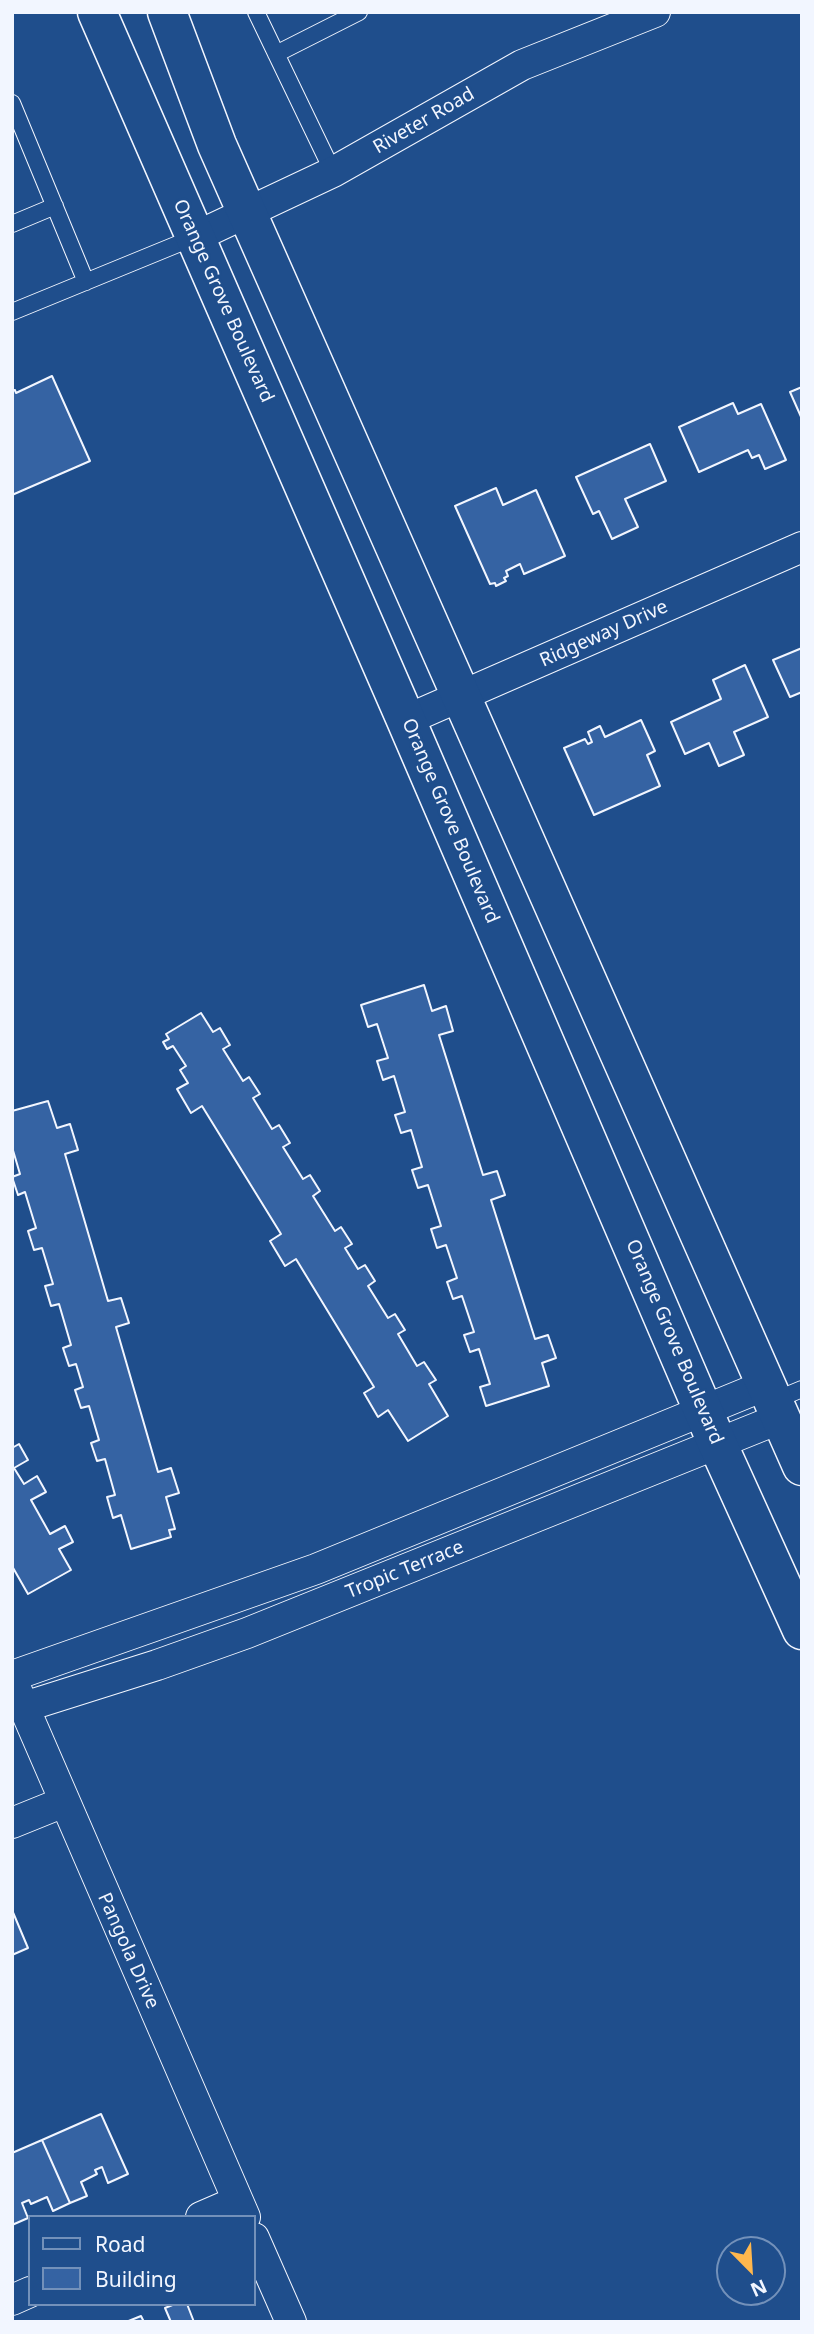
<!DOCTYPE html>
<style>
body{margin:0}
#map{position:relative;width:814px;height:2334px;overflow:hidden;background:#1f4e8c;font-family:"Noto Sans",sans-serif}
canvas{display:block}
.frame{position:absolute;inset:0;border:14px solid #f2f6ff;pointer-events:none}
.legend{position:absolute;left:28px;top:2215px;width:228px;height:91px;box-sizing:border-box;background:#1f4e8c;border:2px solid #7391ba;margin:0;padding:9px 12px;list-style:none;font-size:21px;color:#f2f6ff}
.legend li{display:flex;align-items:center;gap:14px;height:35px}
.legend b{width:35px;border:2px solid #7391ba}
.north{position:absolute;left:716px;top:2236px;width:70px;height:70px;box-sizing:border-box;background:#1f4e8c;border:2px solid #7391ba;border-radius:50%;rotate:156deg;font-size:19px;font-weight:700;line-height:28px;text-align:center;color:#f2f6ff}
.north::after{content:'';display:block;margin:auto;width:24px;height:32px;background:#ffb74d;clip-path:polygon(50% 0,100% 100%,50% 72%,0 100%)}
</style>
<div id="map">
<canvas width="814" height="2334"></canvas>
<div class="frame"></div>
<ul class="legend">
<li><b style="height:9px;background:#1f4e8c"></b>Road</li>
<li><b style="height:19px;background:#3563a3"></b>Building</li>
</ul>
<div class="north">N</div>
</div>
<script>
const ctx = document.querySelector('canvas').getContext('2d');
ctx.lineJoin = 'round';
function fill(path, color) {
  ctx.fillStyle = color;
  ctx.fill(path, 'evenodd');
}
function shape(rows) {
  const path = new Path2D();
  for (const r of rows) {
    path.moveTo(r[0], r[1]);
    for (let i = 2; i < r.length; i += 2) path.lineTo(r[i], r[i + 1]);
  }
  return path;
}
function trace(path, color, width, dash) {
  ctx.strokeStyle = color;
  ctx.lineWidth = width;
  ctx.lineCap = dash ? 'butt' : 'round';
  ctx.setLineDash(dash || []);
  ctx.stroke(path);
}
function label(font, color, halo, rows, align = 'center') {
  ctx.font = font + ' "Noto Sans",sans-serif';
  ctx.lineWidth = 5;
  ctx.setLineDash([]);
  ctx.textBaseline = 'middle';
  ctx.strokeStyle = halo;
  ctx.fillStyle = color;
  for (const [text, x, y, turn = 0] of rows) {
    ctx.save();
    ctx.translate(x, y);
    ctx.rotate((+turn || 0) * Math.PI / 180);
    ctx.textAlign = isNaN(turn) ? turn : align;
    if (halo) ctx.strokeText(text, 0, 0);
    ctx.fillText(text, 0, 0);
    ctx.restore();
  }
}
const building = shape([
 [52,376,90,461,12,495,12,391,15,390,16,393,52,376],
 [802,387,802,419,790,392,802,387],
 [733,403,738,414,761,404,786,460,765,469,759,455,752,458,748,450,699,472,679,427,733,403],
 [650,444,666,481,625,499,638,527,612,539,599,511,593,514,576,477,650,444],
 [496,488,503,505,536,490,565,556,524,574,520,564,506,571,508,576,504,578,506,581,496,586,495,583,490,584,455,506,496,488],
 [802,648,802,692,790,697,773,660,802,648],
 [745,665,768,717,734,732,744,755,719,766,709,743,685,754,671,722,721,699,713,680,745,665],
 [641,720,655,751,647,755,660,786,594,815,564,748,585,739,588,744,592,742,588,732,600,726,605,737,641,720],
 [424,985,432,1011,446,1006,453,1031,439,1035,483,1175,497,1171,505,1195,491,1200,535,1339,548,1335,556,1358,542,1363,549,1386,486,1406,480,1387,490,1384,479,1349,470,1352,464,1335,474,1332,462,1296,453,1299,447,1282,457,1278,446,1245,437,1248,431,1229,441,1226,428,1185,418,1188,412,1170,422,1167,411,1130,401,1133,395,1115,405,1112,394,1076,383,1080,377,1061,388,1058,377,1024,368,1027,361,1005,424,985],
 [201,1013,213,1032,220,1028,230,1045,223,1049,243,1081,249,1077,260,1094,253,1098,272,1129,279,1125,290,1143,283,1147,303,1179,310,1175,320,1191,313,1196,335,1231,341,1227,352,1244,345,1248,358,1269,365,1265,375,1281,368,1286,388,1318,395,1314,405,1330,398,1334,417,1366,424,1362,436,1380,429,1384,448,1416,408,1441,388,1410,378,1417,364,1393,374,1387,296,1259,285,1266,270,1241,281,1234,202,1106,191,1113,177,1089,188,1083,180,1070,186,1066,173,1046,167,1049,163,1042,169,1039,166,1034,201,1013],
 [48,1101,57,1128,70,1124,78,1150,65,1154,108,1301,121,1298,129,1323,116,1327,158,1472,171,1468,179,1493,166,1497,175,1529,169,1530,171,1537,131,1549,121,1515,113,1518,107,1497,115,1495,105,1459,97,1461,91,1443,99,1440,89,1406,81,1408,75,1390,83,1387,76,1364,69,1366,63,1348,71,1345,59,1304,51,1306,45,1286,53,1284,42,1248,34,1250,28,1231,36,1228,25,1192,18,1195,12,1177,20,1174,12,1147,12,1111,48,1101],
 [19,1444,28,1460,14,1468,24,1484,37,1476,46,1492,31,1500,50,1534,65,1526,73,1542,59,1549,71,1570,28,1594,12,1566,12,1448,19,1444],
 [12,1910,28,1948,12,1955,12,1910],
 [101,2114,128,2174,108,2183,102,2167,95,2170,97,2174,81,2182,87,2196,70,2203,42,2140,101,2114],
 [42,2140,70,2203,53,2211,47,2197,31,2204,29,2200,22,2203,28,2218,12,2225,12,2153,42,2140],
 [175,2304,187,2304,194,2322,171,2322,165,2308,175,2304],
 [141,2316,144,2322,126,2322,141,2316]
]);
const service = shape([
 [256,12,333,172],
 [276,54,359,12],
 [12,103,86,282],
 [12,224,55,206],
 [12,312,195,237],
 [773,1401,802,1389]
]);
const minor = shape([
 [195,237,333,172,522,65,655,12],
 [406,720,802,547],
 [12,1676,316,1569,766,1385],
 [17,1691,245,2217],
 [24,1707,157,1665,247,1633,781,1418],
 [12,1823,64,1802],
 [201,2217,238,2201],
 [254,2238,291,2322],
 [12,2300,30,2292]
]);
const tertiary = shape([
 [97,12,406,720,718,1445,802,1630],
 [167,12,217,145,802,1466]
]);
const streetNames = [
 ["Riveter Road",424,121,-30],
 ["Orange Grove Boulevard",223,301,66],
 ["Ridgeway Drive",604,634,-24],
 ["Orange Grove Boulevard",450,821,67],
 ["Orange Grove Boulevard",674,1342,67],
 ["Tropic Terrace",405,1570,-22],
 ["Pangola Drive",128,1951,66]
];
fill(building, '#3563a3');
trace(building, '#f2f6ff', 2);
trace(service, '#f2f6ff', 18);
trace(minor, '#f2f6ff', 32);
trace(tertiary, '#f2f6ff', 41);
trace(service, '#1f4e8c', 16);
trace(minor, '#1f4e8c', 30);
trace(tertiary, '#1f4e8c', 38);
label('19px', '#f2f6ff', '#1f4e8c', streetNames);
</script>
